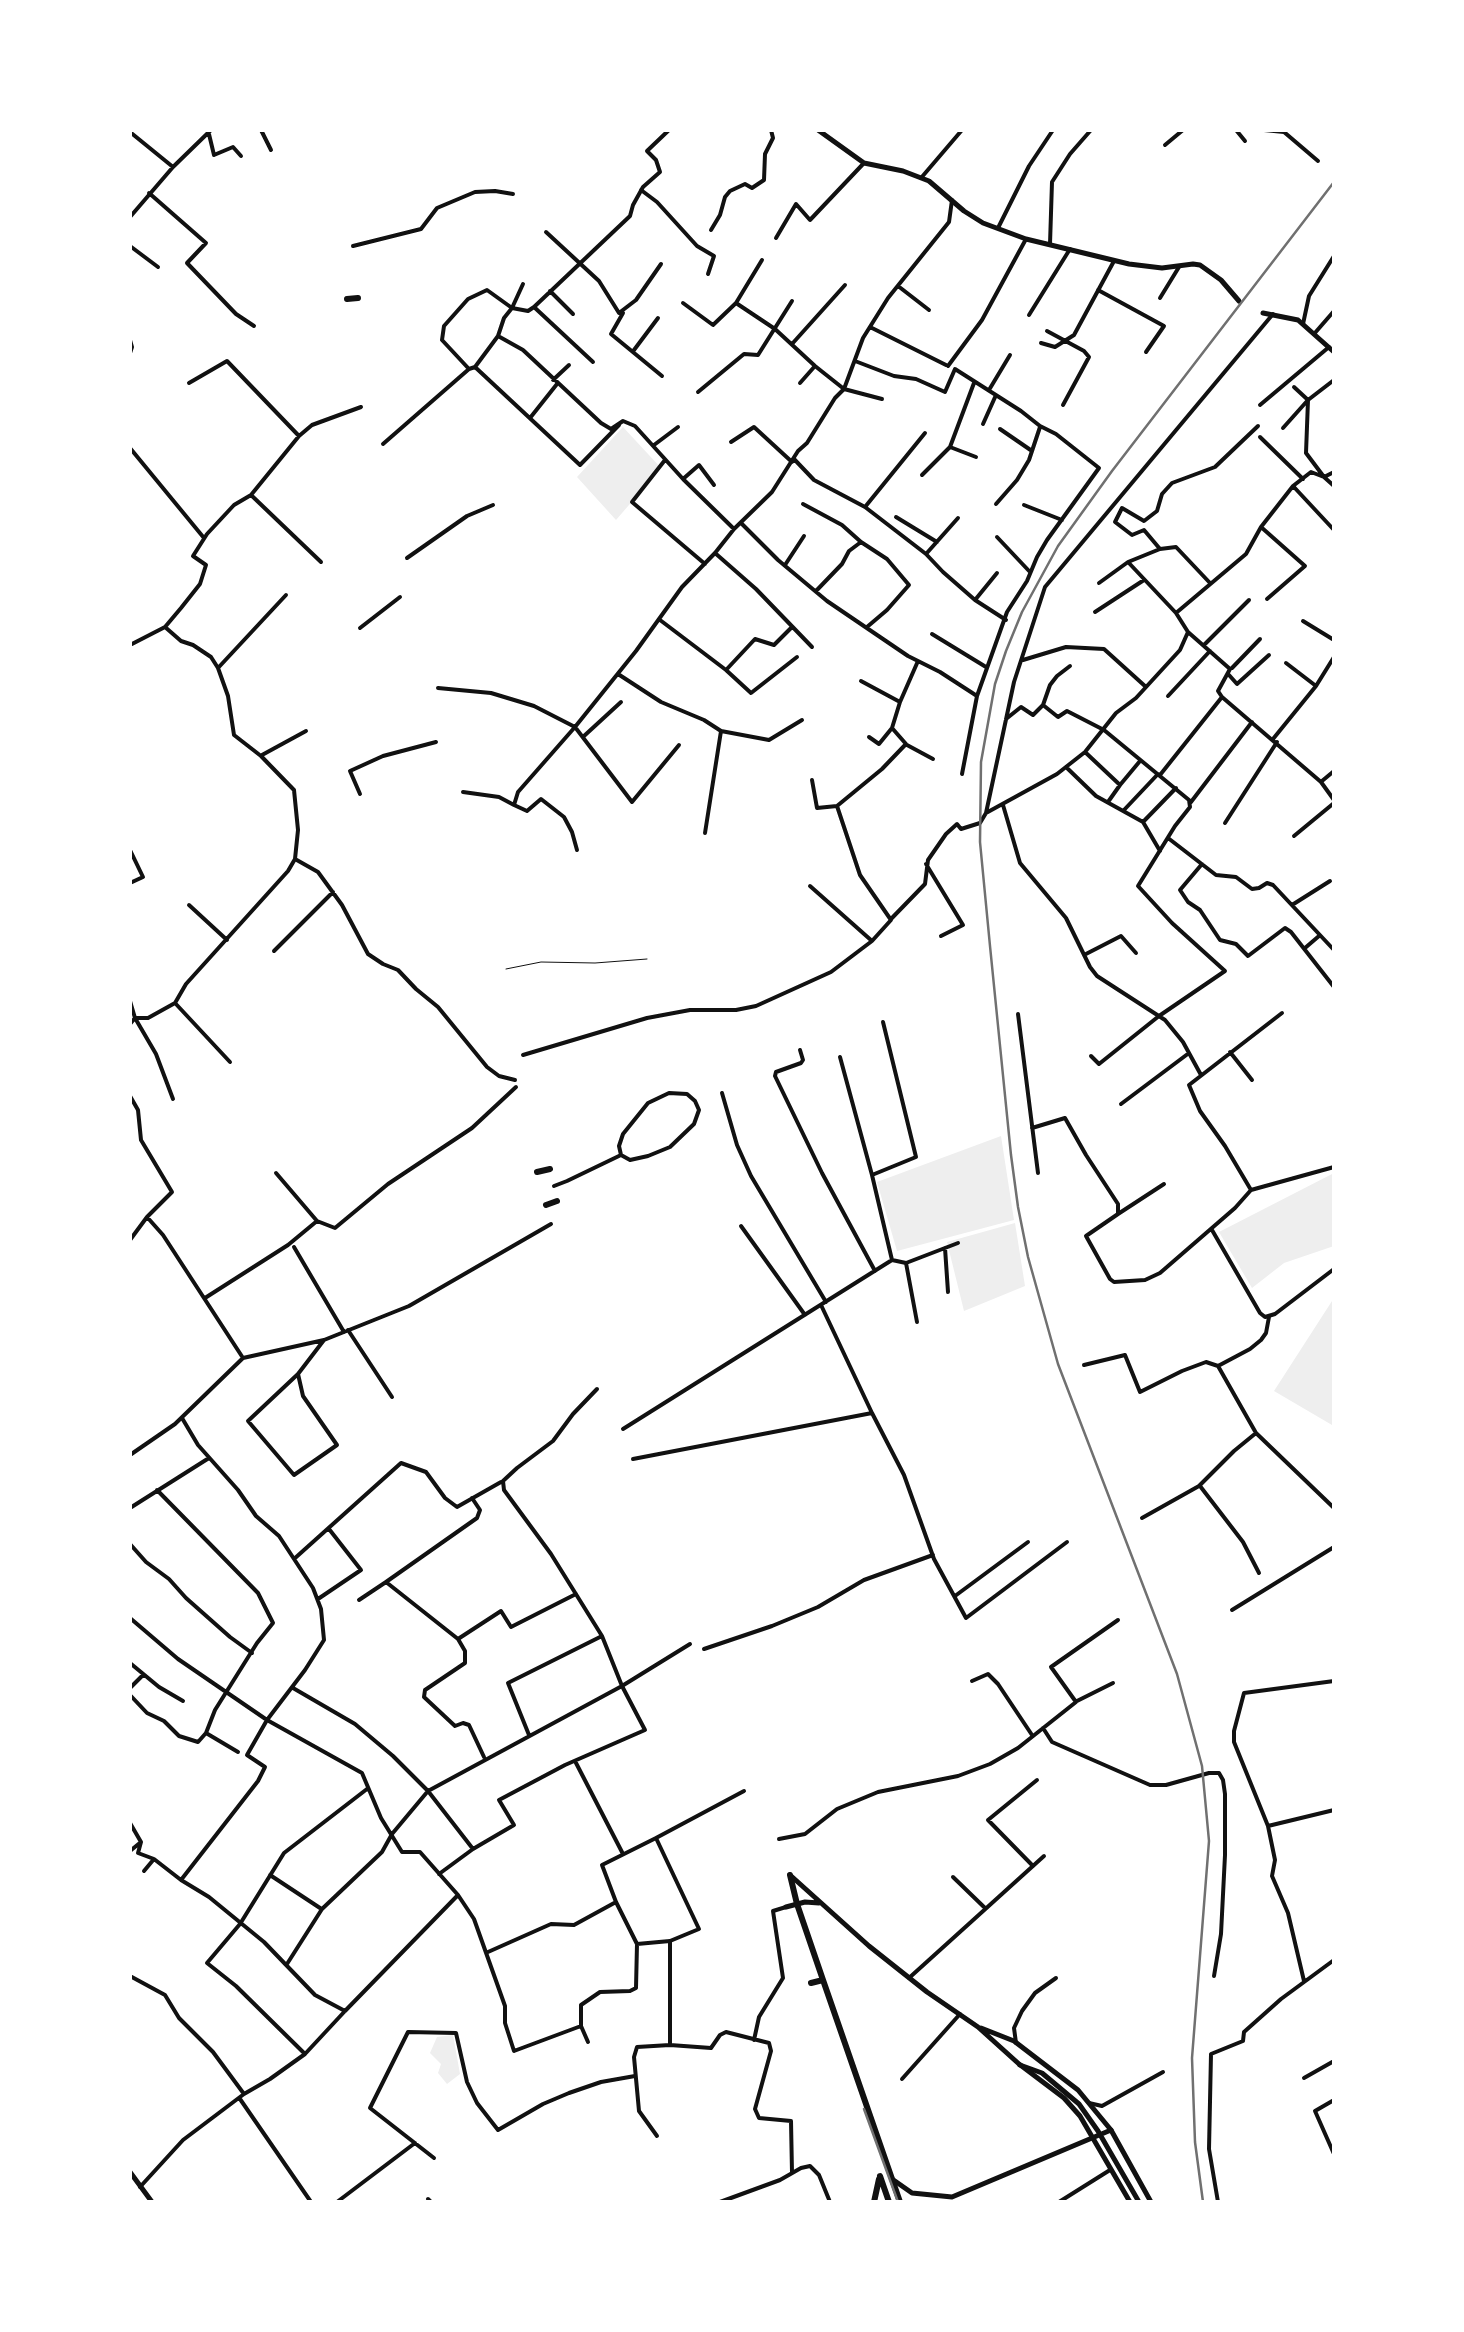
<!DOCTYPE html>
<style>
body{margin:0}
#map{position:relative;width:1464px;height:2332px;overflow:hidden;background:#fff;font-family:"IBM Plex Serif",serif}
canvas{display:block}
.frame{position:absolute;inset:0;border:132px solid #fff;pointer-events:none}
</style>
<div id="map">
<canvas width="1464" height="2332"></canvas>
<div class="frame"></div>
</div>
<script>
const ctx = document.querySelector('canvas').getContext('2d');
ctx.lineJoin = 'round';
function fill(path, color) {
  ctx.fillStyle = color;
  ctx.fill(path, 'evenodd');
}
function shape(rows) {
  const path = new Path2D();
  for (const r of rows) {
    path.moveTo(r[0], r[1]);
    for (let i = 2; i < r.length; i += 2) path.lineTo(r[i], r[i + 1]);
  }
  return path;
}
function trace(path, color, width, dash) {
  ctx.strokeStyle = color;
  ctx.lineWidth = width;
  ctx.lineCap = dash ? 'butt' : 'round';
  ctx.setLineDash(dash || []);
  ctx.stroke(path);
}
const green = shape([
 [623,427,661,468,616,520,577,477],
 [1001,1136,1014,1220,897,1251,877,1182],
 [1334,1173,1334,1246,1284,1263,1252,1288,1219,1232],
 [1015,1223,1025,1286,964,1311,947,1242],
 [1332,1301,1334,1302,1332,1425,1274,1391],
 [453,2035,460,2074,447,2084,438,2073,441,2064,430,2053,437,2037]
]);
const service = shape([
 [506,969,541,962,595,963,647,959]
]);
const minor = shape([
 [208,130,214,155,233,147,241,156],
 [261,130,271,150],
 [1236,130,1245,141],
 [1264,130,1284,132,1287,130],
 [130,132,173,167],
 [1284,132,1318,161],
 [1165,145,1183,130],
 [921,178,962,130],
 [641,190,657,202,697,246,714,256,708,274],
 [149,193,206,243,187,263,236,314,254,326],
 [130,217,173,167,211,130],
 [998,228,1029,166,1053,130],
 [711,230,720,215,725,197,730,191,745,184,752,188,764,180,765,154,773,138,771,130],
 [546,232,599,281,619,313,636,300,661,264],
 [776,238,796,204,810,220,864,163],
 [1050,244,1052,182,1070,154,1091,130],
 [130,246,158,267],
 [353,246,421,229,437,208,475,192,495,191,513,194],
 [898,286,929,310],
 [1098,290,1164,326,1146,352],
 [550,291,573,314],
 [1160,298,1179,267],
 [683,303,713,325,736,303,762,260],
 [736,303,775,329,815,366,844,389,882,399],
 [534,307,593,362],
 [623,313,611,334,662,376],
 [1029,315,1070,249],
 [1303,324,1309,296,1334,256],
 [870,327,946,365],
 [1047,331,1084,351,1089,357,1063,405],
 [1314,334,1334,311],
 [498,336,523,350,601,423,611,429,623,421,635,426,683,479,734,529],
 [130,340,132,347,130,353],
 [1041,343,1055,347,1074,335,1114,261],
 [792,344,845,285],
 [634,350,658,318],
 [855,361,894,376,916,379,945,392,955,369,1021,411,1040,426,1056,434,1099,468,1047,540,1037,557,1027,581,1007,612,977,696,962,774],
 [948,366,982,320,1026,239],
 [475,367,580,465,619,425],
 [469,369,442,340,444,326,468,299,487,290,512,308,523,284],
 [553,380,569,365],
 [189,383,227,361,299,436],
 [800,383,815,366],
 [1294,387,1308,400,1334,380],
 [989,390,1010,355],
 [698,392,744,354,758,355,792,301],
 [1308,400,1306,453,1324,477,1334,486],
 [1260,405,1329,347],
 [530,418,557,384],
 [983,424,996,395],
 [1283,428,1308,400],
 [1000,429,1032,451],
 [1260,437,1303,479],
 [731,442,754,427,792,462],
 [383,444,469,369,475,367,498,336,504,318,512,308,528,311,534,307,630,216,633,205,643,187,660,172,656,160,647,151,669,130],
 [654,445,678,427],
 [950,447,976,457],
 [130,448,204,538],
 [794,459,814,480,865,507,926,554,943,572,975,600,1006,620],
 [665,460,632,502,705,564],
 [922,475,950,447,974,383],
 [683,479,699,465,714,485],
 [1293,486,1334,530],
 [251,495,321,562],
 [803,504,842,525,861,542,849,551,842,564,816,591],
 [996,504,1017,480,1029,460,1040,427],
 [1024,505,1062,520],
 [865,507,925,433],
 [896,517,937,542],
 [741,523,778,560,827,601,908,656,940,672,977,696],
 [1261,527,1305,566,1267,599],
 [997,537,1030,572],
 [861,542,887,559,909,585,887,610,867,627],
 [1160,549,1144,530,1132,535,1115,522,1122,508,1144,521,1157,511,1162,494,1172,483,1215,467,1258,426],
 [715,553,756,589,812,647],
 [926,554,958,518],
 [407,558,467,516,493,505],
 [1128,562,1160,549,1176,547,1210,583],
 [785,565,804,536],
 [1099,583,1128,562,1176,613],
 [975,600,997,573],
 [1095,612,1144,580],
 [660,620,726,670,751,693,797,657],
 [1303,621,1334,640],
 [360,628,400,597],
 [1188,632,1230,669,1218,691,1222,697,1321,782,1334,800],
 [932,634,986,667],
 [130,645,165,627,181,608,200,584,206,565,193,556,207,534,234,505,251,495,299,436,312,425,361,407],
 [1204,645,1249,600],
 [1023,660,1066,647,1104,649,1146,687],
 [218,668,286,595],
 [1232,668,1260,639],
 [726,670,755,639,774,645,792,627],
 [618,674,661,702,704,720,721,731,769,740,802,720],
 [1229,675,1237,684,1269,655],
 [861,681,900,702],
 [1316,686,1334,657],
 [438,688,491,693,534,706,575,727,636,651,682,587,715,553,734,529,772,492,798,451,807,443,835,398,844,389,863,338,888,298,949,222,952,200],
 [1168,696,1210,651],
 [1043,705,1050,685,1057,676,1070,666],
 [1006,719,1021,707,1033,715,1043,705,1058,717,1067,711,1104,730,1189,800,1190,807,1175,826,1138,886,1172,923,1225,971,1159,1016,1099,1064,1091,1056],
 [584,736,621,702],
 [869,737,879,744,892,728],
 [1273,739,1316,686,1286,663],
 [907,745,933,759],
 [1085,752,1120,785,1140,761],
 [262,755,306,731],
 [1066,767,1096,796,1143,822],
 [1160,775,1222,697],
 [812,780,817,808,837,806],
 [1322,781,1334,771],
 [463,792,499,797,514,805,518,792,575,727,632,802,679,745],
 [360,794,350,771,383,756,436,742],
 [1108,802,1120,785],
 [1191,802,1252,722],
 [514,805,527,811,541,799,564,817,572,832,577,850],
 [1003,805,1020,863,1066,918,1090,967,1097,976,1165,1020,1183,1042,1201,1075],
 [1124,810,1158,774],
 [986,813,1014,682,1045,587,1273,314],
 [1225,823,1277,742],
 [705,833,721,731],
 [1294,836,1334,803],
 [1168,838,1216,875,1236,877,1252,889,1259,888,1267,883,1273,885,1334,950],
 [130,850,143,877,130,883],
 [1160,851,1143,822,1176,788],
 [295,859,318,872,342,905,368,954,383,964,398,970,416,989,438,1007,487,1067,499,1076,515,1080],
 [926,864,963,925,941,936],
 [1202,864,1180,890,1188,902,1200,910,1220,940,1236,944,1248,956,1285,928,1291,932,1334,987],
 [810,886,872,941],
 [189,905,227,940],
 [1292,905,1330,881],
 [891,919,925,884,928,860,946,834,957,824,961,829,980,823,986,813,1057,774,1085,752,1116,713,1136,698,1180,650,1188,632,1176,613,1246,554,1261,527,1293,486,1311,472,1324,477,1334,472],
 [1305,948,1319,936],
 [274,951,333,892],
 [1084,955,1121,936,1136,953],
 [130,1001,135,1018,148,1018,175,1003,186,984,288,871,295,859,298,830,294,790,261,756,234,735,228,696,218,668,211,657,193,645,181,641,165,627],
 [175,1003,230,1062],
 [1018,1014,1038,1173],
 [130,1024,135,1018,156,1054,173,1099],
 [800,1050,803,1060,801,1063,776,1072,775,1076,822,1173,875,1271],
 [1230,1052,1252,1080],
 [523,1055,647,1018,690,1010,736,1010,756,1006,831,972,872,941,891,920,860,875,837,806,882,769,906,744,892,728,900,702,918,661],
 [840,1057,872,1175],
 [722,1093,737,1145,751,1176,826,1302],
 [130,1096,138,1110,141,1140,172,1192,147,1217],
 [1121,1104,1189,1053],
 [1032,1128,1065,1118,1086,1155,1118,1204,1118,1214,1086,1236,1110,1279,1114,1282,1145,1280,1160,1273,1235,1208,1251,1190,1334,1167],
 [276,1173,317,1221],
 [554,1186,567,1181,621,1155,630,1160,648,1156,670,1147,694,1124,699,1110,695,1101,687,1094,669,1093,648,1103,623,1134,619,1146,621,1155],
 [1251,1190,1225,1146,1200,1111,1189,1085,1282,1013],
 [1118,1214,1164,1184],
 [741,1226,805,1315],
 [1212,1230,1260,1313,1265,1317,1275,1314,1334,1269],
 [130,1240,147,1217,163,1235,243,1358],
 [294,1247,344,1332],
 [945,1248,948,1292],
 [892,1260,906,1263,958,1243],
 [906,1263,917,1322],
 [205,1298,288,1245,317,1221,335,1228,388,1184,472,1128,516,1087],
 [821,1305,872,1413],
 [348,1330,392,1397],
 [1084,1365,1125,1355,1140,1392,1182,1371,1206,1362,1218,1366,1256,1433,1334,1508],
 [1218,1366,1250,1349,1261,1340,1266,1333,1269,1317],
 [298,1374,303,1396,337,1445,294,1475,248,1421,298,1374,324,1340],
 [182,1418,198,1445,238,1490,256,1516,279,1536,313,1588,321,1609,324,1640,305,1670,267,1720,247,1755,265,1767,258,1781,181,1880,209,1897,264,1942,315,1995,345,2011],
 [623,1429,892,1260,872,1175,916,1157,883,1022],
 [130,1455,175,1424,243,1358,324,1340,409,1306,551,1224],
 [633,1459,872,1413,904,1475,934,1559,966,1618,1067,1542],
 [1200,1486,1243,1542,1259,1573],
 [472,1498,480,1510,477,1518,386,1582,458,1639,465,1651,465,1663,425,1690,424,1697,455,1726,463,1723,469,1725,484,1757],
 [130,1508,209,1458],
 [1142,1518,1199,1486,1234,1451,1256,1433],
 [130,1544,146,1562,169,1579,186,1598,230,1637,252,1653],
 [294,1559,401,1463,426,1472,445,1498,457,1507,501,1482],
 [955,1596,1028,1542],
 [318,1599,361,1570,329,1529],
 [359,1600,386,1582],
 [1232,1610,1334,1547],
 [130,1618,178,1659,267,1720,362,1773,381,1818,402,1852,420,1852,458,1895,474,1919,505,2006,505,2023,514,2051,581,2026],
 [458,1639,501,1611,511,1627,576,1594],
 [704,1649,772,1626,818,1607,864,1580,933,1555],
 [130,1663,159,1687,183,1701],
 [972,1681,988,1674,998,1684,1032,1735],
 [130,1688,143,1675],
 [293,1688,355,1724,393,1756,428,1791,473,1849],
 [130,1695,147,1713,164,1721,179,1736,198,1742,206,1733,215,1710,257,1643,273,1623,258,1593,157,1490],
 [1077,1701,1113,1683],
 [1043,1728,1052,1742,1150,1785,1166,1785,1209,1773,1219,1773,1223,1780,1225,1794,1225,1855,1221,1934,1214,1976],
 [206,1733,238,1752],
 [529,1735,508,1683,602,1636],
 [575,1761,623,1854],
 [130,1823,141,1842,138,1853,154,1859,181,1880],
 [1268,1826,1334,1810],
 [656,1838,602,1865,616,1902,637,1944,670,1941],
 [779,1839,805,1834,837,1809,878,1792,958,1776,990,1764,1018,1748,1076,1702,1051,1667,1118,1620],
 [130,1851,141,1842],
 [1033,1866,988,1820,1037,1780],
 [144,1871,154,1859],
 [439,1874,473,1849,514,1825,499,1800,565,1765,645,1730,622,1686,602,1636,551,1554,504,1490,503,1481,517,1468,553,1441,573,1414,597,1389],
 [270,1875,320,1908],
 [953,1877,985,1908],
 [488,1952,551,1924,574,1925,616,1902],
 [287,1964,322,1909,382,1852,392,1834,428,1791,622,1686,690,1644],
 [130,1976,165,1995,179,2018,213,2052,244,2094],
 [909,1978,1044,1856],
 [1304,1981,1288,1913,1272,1876,1275,1860,1268,1826,1234,1742,1234,1731,1244,1693,1334,1681],
 [754,2040,759,2017,783,1978,773,1911,786,1907],
 [588,2042,581,2026,581,2005,600,1992,630,1991,636,1988,637,1944],
 [1016,2043,1014,2028,1022,2011,1035,1993,1056,1978],
 [670,2045,670,1941,699,1929,656,1838,744,1791],
 [305,2054,236,1986,207,1963,240,1924,284,1853,367,1789],
 [1304,2078,1334,2061],
 [902,2079,960,2014],
 [240,2099,311,2202],
 [1334,2100,1315,2111,1334,2154],
 [1089,2103,1102,2106,1163,2072],
 [657,2136,639,2111,634,2057,637,2047,670,2045,711,2048,720,2035,726,2032,769,2043,771,2051,755,2109,759,2118,791,2121,792,2173],
 [434,2158,370,2108,408,2032,456,2033,467,2082,477,2103,498,2130,543,2104,569,2093,601,2082,635,2076],
 [140,2187,183,2140,244,2094,270,2079,305,2054,345,2011,458,1895],
 [428,2199,431,2202],
 [337,2202,415,2143],
 [720,2202,780,2180,801,2168,810,2166,819,2175,830,2202],
 [1059,2202,1110,2170],
 [1218,2202,1209,2149,1211,2054,1243,2041,1244,2032,1281,1999,1334,1960]
]);
const tertiary = shape([
 [818,130,864,163,903,171,929,181,964,211,983,223,1026,239,1129,264,1162,268,1193,264,1200,265,1221,280,1239,301],
 [1263,313,1298,320,1334,352]
]);
const secondary = shape([
 [1020,2065,1042,2073,1079,2104,1098,2131,1139,2202],
 [130,2172,152,2202],
 [892,2179,912,2193,952,2197,1111,2130]
]);
const primary = shape([
 [790,1875,869,1946,927,1992,978,2027,1019,2064,1064,2098,1080,2116,1130,2202],
 [786,1907,805,1902,819,1903],
 [981,2028,1014,2041,1078,2090,1111,2130,1151,2202]
]);
const trunk = shape([
 [347,299,358,298],
 [537,1172,550,1169],
 [546,1205,557,1201],
 [790,1875,797,1904,823,1980,900,2202],
 [811,1983,823,1980],
 [880,2176,889,2202],
 [874,2202,879,2179]
]);
const rail = shape([
 [864,2109,898,2202],
 [1203,2202,1195,2142,1192,2058,1209,1841,1202,1766,1177,1674,1058,1364,1028,1257,1018,1207,1011,1155,990,946,980,842,981,762,995,684,1006,651,1022,612,1058,546,1112,471,1334,182]
]);
fill(green, '#eee');
trace(service, '#111', 1);
trace(minor, '#111', 4);
trace(tertiary, '#111', 5);
trace(secondary, '#111', 5);
trace(primary, '#111', 5);
trace(trunk, '#111', 6);
trace(rail, '#707070', 2.5);
</script>
